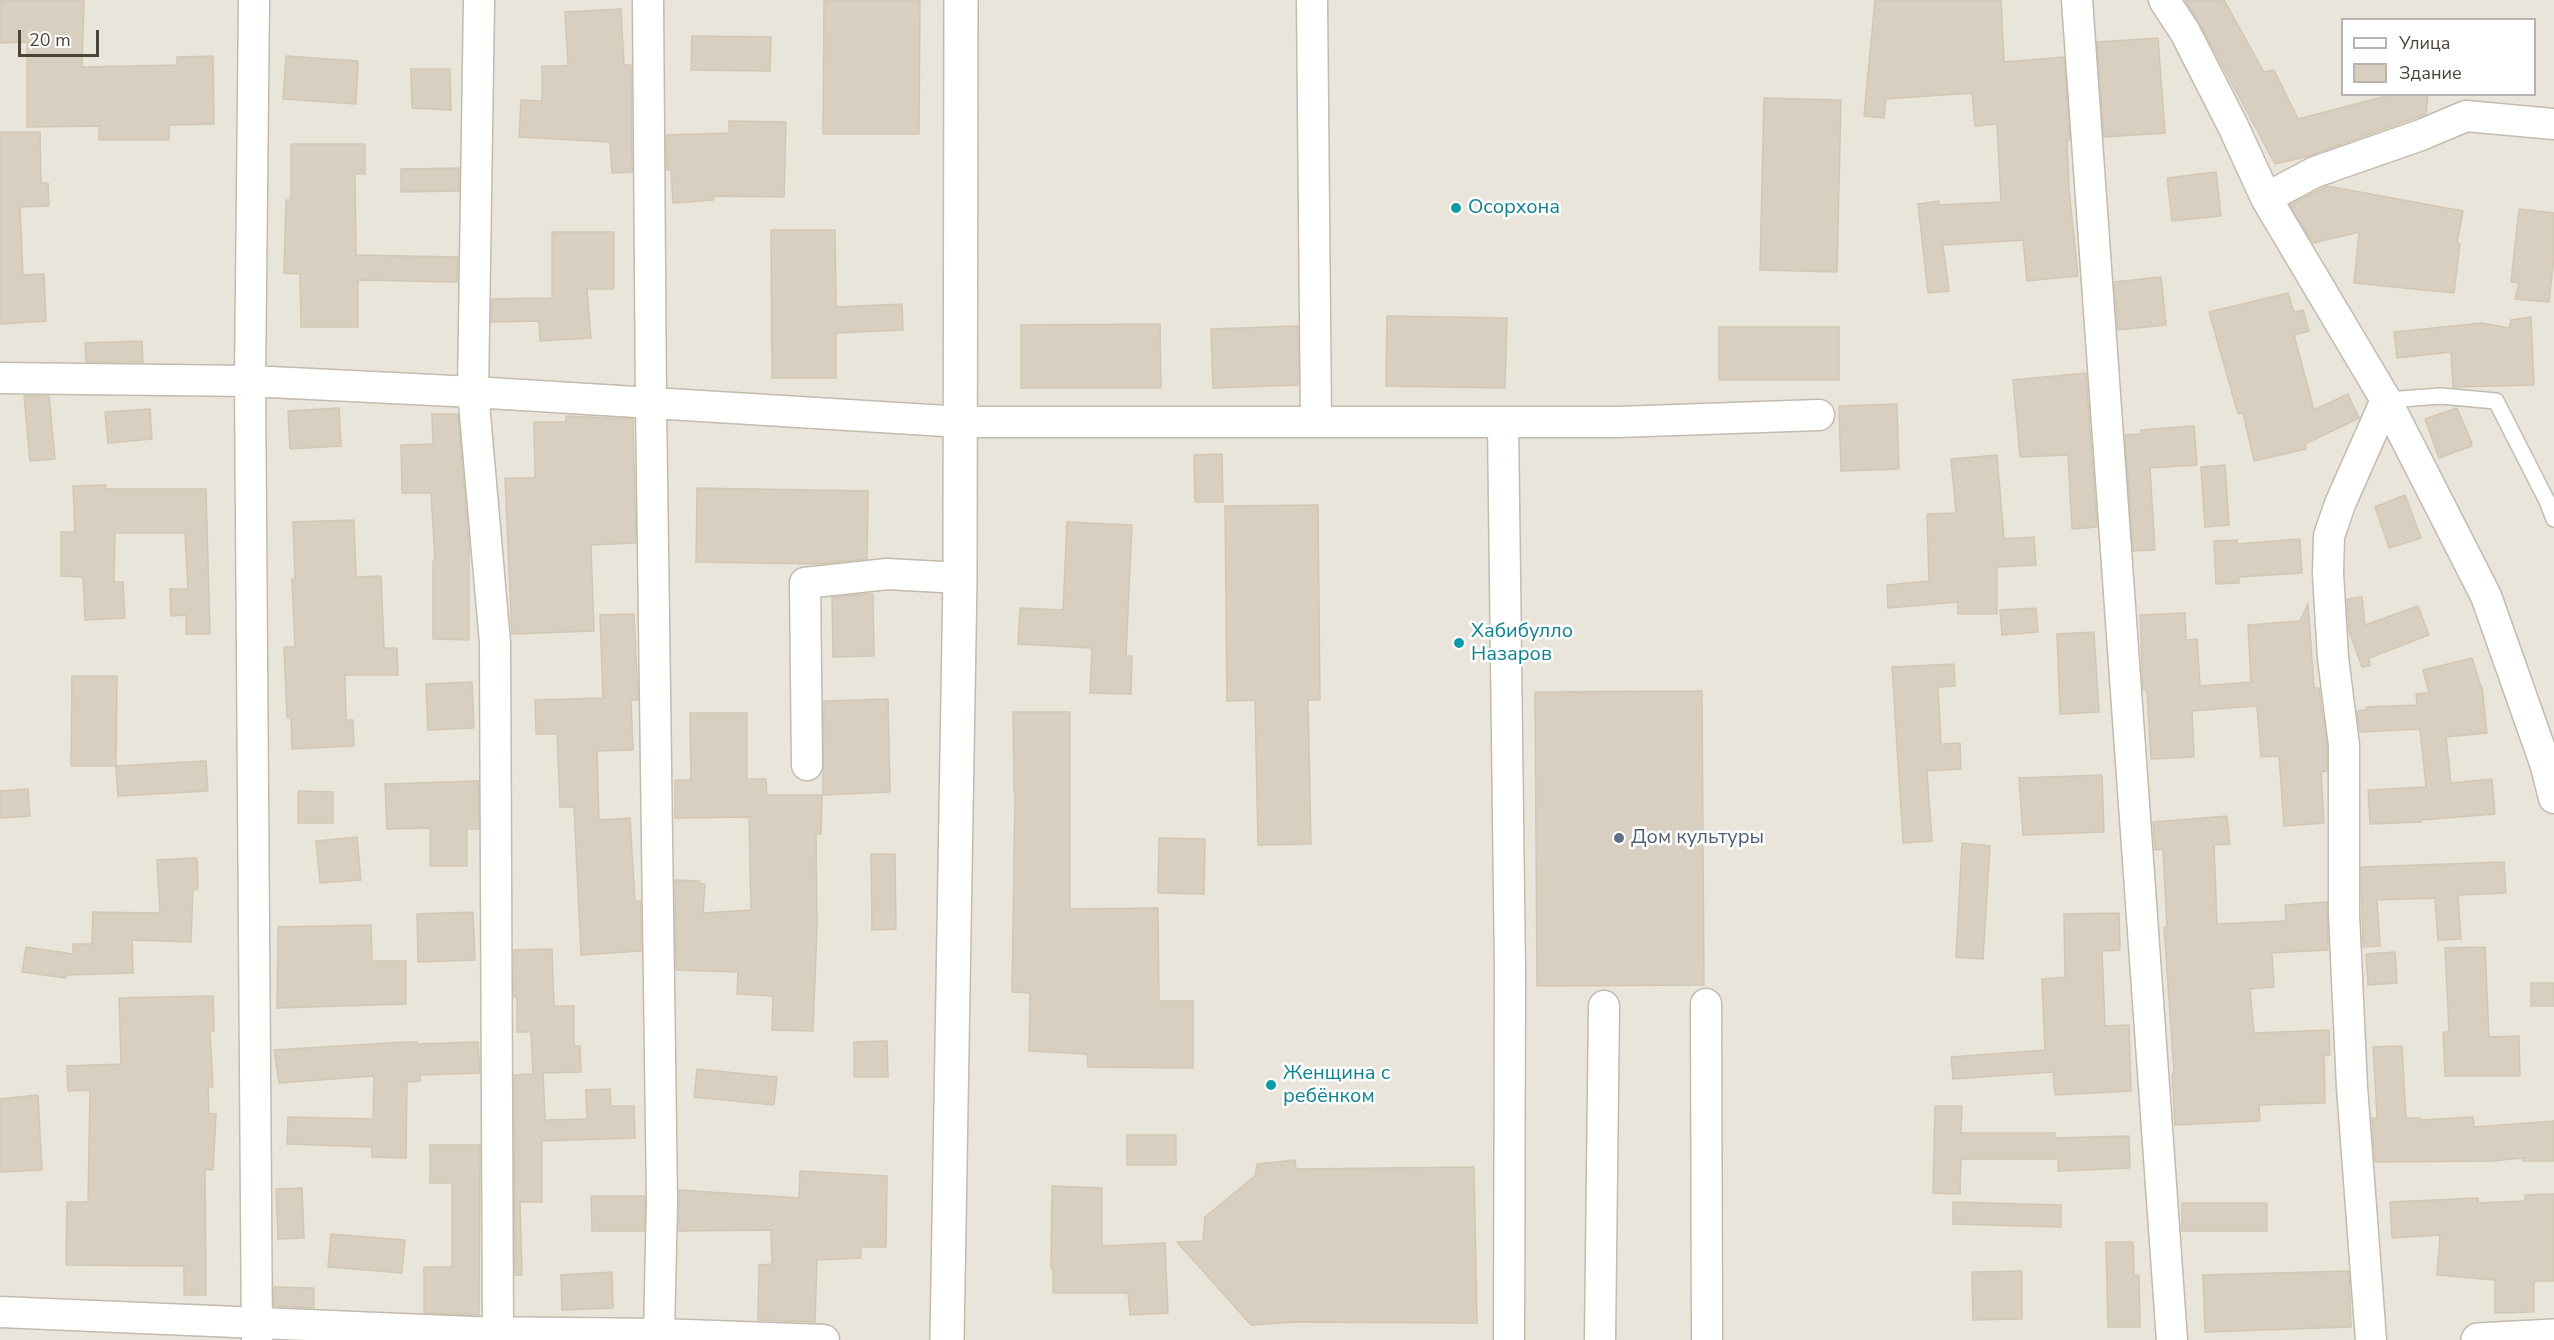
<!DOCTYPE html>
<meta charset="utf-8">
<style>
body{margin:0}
#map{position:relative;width:2554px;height:1340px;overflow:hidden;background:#f6f3ec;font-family:"Nunito Sans",sans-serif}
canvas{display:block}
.legend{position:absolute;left:2341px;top:18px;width:195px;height:78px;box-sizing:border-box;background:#fff;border:2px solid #b7b4b0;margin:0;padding:8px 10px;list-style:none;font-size:18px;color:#4b4439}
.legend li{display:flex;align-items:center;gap:12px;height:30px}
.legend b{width:30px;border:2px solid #b7b4b0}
.scale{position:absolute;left:18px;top:30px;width:81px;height:27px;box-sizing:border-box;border:3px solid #4b4439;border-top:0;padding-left:8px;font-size:18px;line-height:21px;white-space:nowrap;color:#4b4439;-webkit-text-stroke:4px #fff;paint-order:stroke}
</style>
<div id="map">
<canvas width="2554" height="1340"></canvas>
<ul class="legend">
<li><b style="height:8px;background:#fff"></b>Улица</li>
<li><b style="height:16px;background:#d8cfc1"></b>Здание</li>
</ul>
<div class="scale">20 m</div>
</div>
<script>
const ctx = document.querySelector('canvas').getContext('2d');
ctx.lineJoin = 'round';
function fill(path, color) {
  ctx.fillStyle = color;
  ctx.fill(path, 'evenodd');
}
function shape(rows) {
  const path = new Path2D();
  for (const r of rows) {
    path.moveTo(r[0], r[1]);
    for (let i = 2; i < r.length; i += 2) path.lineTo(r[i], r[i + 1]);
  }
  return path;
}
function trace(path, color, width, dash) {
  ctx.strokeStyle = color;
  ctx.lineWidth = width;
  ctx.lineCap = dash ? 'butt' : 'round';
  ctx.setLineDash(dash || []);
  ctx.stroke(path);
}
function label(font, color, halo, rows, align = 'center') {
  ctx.font = font + ' "Nunito Sans",sans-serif';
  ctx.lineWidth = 5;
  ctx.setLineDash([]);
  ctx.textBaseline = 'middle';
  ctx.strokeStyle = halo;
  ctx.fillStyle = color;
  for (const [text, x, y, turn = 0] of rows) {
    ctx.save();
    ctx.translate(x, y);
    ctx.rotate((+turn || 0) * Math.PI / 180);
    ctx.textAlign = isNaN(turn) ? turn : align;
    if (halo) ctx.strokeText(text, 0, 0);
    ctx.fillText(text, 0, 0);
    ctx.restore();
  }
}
const residential = shape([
 [0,0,2554,0,2554,1340,0,1340],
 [2342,20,2534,20,2534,94,2342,94]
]);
const building = shape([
 [0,0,84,0,82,67,177,65,177,57,213,56,214,124,169,125,169,140,99,140,99,126,27,127,27,42,0,43,0,0],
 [824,0,920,0,919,134,823,134,824,0],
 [1875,0,2001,0,2004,62,2064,57,2070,140,2067,140,2069,189,2078,276,2027,281,2023,240,1943,245,1949,291,1928,293,1918,204,1939,201,1939,205,2001,202,1997,124,1975,126,1972,93,1886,99,1884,118,1864,116,1875,0],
 [2185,0,2224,0,2264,72,2274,70,2298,119,2394,94,2428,94,2426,114,2306,157,2275,164,2200,24,2185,0],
 [621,9,624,65,631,65,632,172,612,173,610,142,519,137,521,100,542,101,542,66,568,66,565,12,621,9],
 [692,36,771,37,770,71,691,70,692,36],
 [2158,38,2165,133,2104,137,2097,42,2158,38],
 [286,56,358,61,356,104,283,99,286,56],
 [411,69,450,69,451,110,412,108,411,69],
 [1764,98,1841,100,1837,272,1760,270,1764,98],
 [729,121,786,122,784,197,713,196,714,200,673,203,671,170,667,170,666,135,729,133,729,121],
 [0,132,40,132,41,183,48,183,49,206,20,207,23,275,44,274,46,321,0,324,0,132],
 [291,144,365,144,365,174,355,174,356,255,458,257,457,282,358,280,358,327,301,327,300,274,284,273,286,200,291,200,291,144],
 [459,168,459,191,401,192,401,169,459,168],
 [2216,172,2221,216,2172,221,2167,178,2216,172],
 [2327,186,2463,211,2457,243,2460,244,2454,293,2354,283,2359,232,2313,243,2290,205,2327,186],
 [2519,209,2554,213,2554,257,2549,302,2515,299,2519,283,2511,282,2519,209],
 [771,230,835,230,836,307,902,304,903,330,836,333,836,378,772,378,771,230],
 [552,232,614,232,614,289,587,289,591,338,540,341,539,321,491,322,492,299,552,298,552,232],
 [2161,277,2166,325,2118,330,2114,282,2161,277],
 [2288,293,2294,312,2303,310,2309,331,2294,335,2314,410,2348,394,2359,418,2305,444,2306,449,2254,461,2243,413,2238,414,2209,312,2288,293],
 [1387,316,1507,318,1505,388,1386,386,1387,316],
 [2531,317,2534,385,2453,387,2451,352,2397,358,2394,332,2482,323,2509,328,2511,320,2531,317],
 [1160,324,1161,388,1021,388,1021,325,1160,324],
 [1298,326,1298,385,1213,388,1211,329,1298,326],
 [1719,327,1839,327,1839,380,1719,380,1719,327],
 [142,341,143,362,86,362,85,343,142,341],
 [2086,373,2097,527,2072,529,2068,455,2020,457,2013,380,2086,373],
 [24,396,49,396,55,459,30,461,24,396],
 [1897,404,1899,469,1841,471,1839,406,1897,404],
 [339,408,341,446,290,449,288,411,339,408],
 [2457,408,2472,443,2470,444,2472,446,2439,458,2425,419,2457,408],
 [150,409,152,439,108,443,105,412,150,409],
 [432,414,458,414,469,544,469,640,433,639,433,561,435,561,431,493,402,493,401,445,433,444,432,414],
 [566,416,633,419,636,543,591,545,594,631,512,634,505,478,535,478,534,422,566,422,566,416],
 [2194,426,2197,465,2150,468,2155,550,2133,551,2125,435,2142,434,2141,430,2194,426],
 [1222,454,1223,502,1195,502,1194,455,1222,454],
 [1997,455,2004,539,2034,537,2036,565,1997,567,1997,614,1958,614,1958,602,1888,608,1887,585,1929,581,1927,514,1956,513,1951,459,1997,455],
 [2225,465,2229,525,2205,527,2201,467,2225,465],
 [106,485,106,489,206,489,210,634,186,634,186,615,171,616,170,589,188,589,185,533,115,533,114,582,123,582,125,618,85,620,83,577,61,576,61,532,75,532,73,486,106,485],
 [697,488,868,491,867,559,817,564,696,562,697,488],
 [2405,495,2421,538,2389,548,2375,507,2405,495],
 [1318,505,1320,700,1308,700,1311,844,1258,845,1255,700,1227,701,1225,506,1318,505],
 [354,520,356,577,381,576,384,648,397,648,398,675,345,675,346,720,353,720,354,746,292,749,291,718,287,718,284,647,295,647,292,579,295,579,293,522,354,520],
 [1067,522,1132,525,1126,656,1132,656,1131,694,1090,693,1092,648,1018,644,1020,608,1063,610,1067,522],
 [2300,539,2302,573,2239,577,2239,583,2216,584,2214,541,2237,540,2237,544,2300,539],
 [866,594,873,594,874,656,833,657,832,597,866,594],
 [2362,597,2365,625,2418,606,2429,635,2369,658,2370,666,2362,667,2349,631,2347,599,2362,597],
 [2308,604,2314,688,2319,688,2327,746,2327,771,2321,772,2324,823,2284,826,2279,756,2261,757,2257,706,2192,711,2194,757,2151,759,2147,690,2143,690,2140,615,2185,613,2186,640,2197,639,2200,686,2251,682,2248,625,2300,621,2308,604],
 [2036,608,2038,632,2002,635,2000,610,2036,608],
 [634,614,638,700,631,700,633,750,597,751,599,820,630,818,635,901,641,901,641,951,581,955,574,807,560,807,557,734,536,734,535,700,603,698,600,615,634,614],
 [2094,632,2099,712,2060,714,2057,634,2094,632],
 [2472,658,2481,687,2482,687,2487,733,2446,737,2451,783,2492,779,2495,814,2421,820,2421,822,2370,824,2368,790,2426,787,2420,729,2360,732,2357,711,2366,710,2366,707,2417,705,2416,694,2429,693,2423,670,2472,658],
 [1954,664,1955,686,1938,687,1941,744,1960,743,1961,769,1927,771,1932,841,1903,843,1892,667,1954,664],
 [72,676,117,676,116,766,206,761,208,791,118,796,116,766,71,766,72,676],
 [472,682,474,728,428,730,426,684,472,682],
 [1702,691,1704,985,1537,986,1535,692,1702,691],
 [888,699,890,792,823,795,824,701,888,699],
 [1013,712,1070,712,1070,909,1158,908,1159,1001,1193,1001,1193,1068,1088,1067,1087,1054,1029,1051,1030,993,1012,992,1015,792,1014,792,1013,712],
 [690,713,747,713,747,779,766,779,767,795,822,795,821,834,816,834,817,927,813,1031,772,1030,773,996,737,994,738,972,676,970,675,880,700,881,700,884,705,884,703,913,751,910,749,817,675,818,675,780,691,780,690,713],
 [2102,775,2104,832,2023,835,2019,778,2102,775],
 [478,781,479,829,467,829,467,866,430,866,430,828,387,829,385,784,478,781],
 [28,789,30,816,0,818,0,791,28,789],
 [298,791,333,792,333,823,298,823,298,791],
 [2227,816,2230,844,2214,845,2217,924,2286,921,2285,905,2327,902,2328,950,2272,953,2274,987,2250,989,2254,1033,2329,1030,2330,1055,2324,1056,2325,1103,2259,1105,2260,1121,2175,1125,2172,1074,2174,1073,2164,927,2167,927,2163,849,2155,850,2153,822,2227,816],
 [357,837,361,880,320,883,316,841,357,837],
 [1159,838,1205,839,1204,894,1158,893,1159,838],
 [1962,843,1990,846,1983,959,1956,957,1962,843],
 [871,854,895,854,896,929,872,930,871,854],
 [197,858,198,889,193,890,191,942,132,940,133,973,66,975,66,978,22,972,26,947,73,954,73,944,92,944,93,912,160,913,157,860,197,858],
 [2504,862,2506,893,2458,895,2461,939,2438,940,2435,898,2377,900,2380,946,2363,947,2361,867,2504,862],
 [473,912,475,960,418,962,417,914,473,912],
 [2119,913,2120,950,2102,951,2105,1026,2129,1025,2131,1091,2055,1095,2053,1072,1953,1079,1951,1057,2045,1050,2042,979,2065,977,2064,914,2119,913],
 [371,925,372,961,406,961,406,1004,277,1008,278,927,371,925],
 [2485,947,2489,1037,2519,1036,2520,1076,2445,1076,2443,1032,2449,1032,2445,948,2485,947],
 [552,949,554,1006,574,1006,574,1046,580,1046,581,1072,543,1073,545,1120,587,1119,586,1090,610,1089,611,1106,634,1106,635,1138,542,1141,542,1202,520,1202,522,1275,515,1275,514,1075,533,1074,531,1032,517,1032,517,997,514,997,514,950,552,949],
 [2395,952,2397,983,2368,985,2366,954,2395,952],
 [2531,983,2554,983,2554,1006,2531,1006,2531,983],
 [213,996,214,1031,210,1031,213,1087,208,1087,209,1114,216,1114,213,1170,205,1169,206,1295,184,1295,184,1266,66,1265,67,1202,88,1202,90,1090,68,1091,67,1066,121,1064,119,998,213,996],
 [887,1041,888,1077,854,1077,854,1042,887,1041],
 [406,1042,417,1042,417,1044,478,1042,480,1073,420,1075,420,1081,407,1082,406,1158,372,1157,372,1147,287,1144,288,1117,373,1119,374,1076,279,1083,274,1050,406,1042],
 [2402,1046,2406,1118,2420,1118,2420,1120,2473,1117,2474,1127,2554,1121,2554,1161,2523,1161,2523,1158,2492,1161,2375,1162,2372,1118,2377,1118,2373,1047,2402,1046],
 [697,1069,777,1077,774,1105,694,1097,697,1069],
 [38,1095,42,1170,0,1172,0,1099,38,1095],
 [1935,1106,1962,1106,1961,1133,2055,1133,2055,1138,2129,1136,2130,1168,2058,1171,2058,1159,1961,1159,1960,1194,1933,1193,1935,1106],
 [1127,1135,1176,1135,1176,1165,1127,1165,1127,1135],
 [430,1145,480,1145,479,1315,424,1313,424,1267,452,1267,452,1183,430,1183,430,1145],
 [1295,1160,1296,1169,1474,1167,1477,1323,1294,1322,1251,1325,1177,1242,1203,1241,1205,1217,1255,1176,1257,1164,1295,1160],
 [800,1171,887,1176,886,1247,861,1247,861,1258,817,1260,815,1322,758,1320,759,1265,772,1264,771,1230,679,1231,679,1190,799,1198,800,1171],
 [1052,1186,1102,1188,1102,1246,1165,1243,1168,1313,1130,1315,1128,1293,1053,1293,1053,1268,1051,1268,1052,1186],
 [302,1188,304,1238,278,1239,276,1189,302,1188],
 [2554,1194,2554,1281,2534,1281,2534,1312,2495,1313,2495,1280,2437,1275,2440,1235,2392,1238,2390,1202,2478,1198,2478,1203,2525,1201,2525,1195,2554,1194],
 [591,1196,645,1196,644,1231,592,1231,591,1196],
 [1953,1202,2061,1205,2061,1227,1953,1224,1953,1202],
 [2182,1203,2267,1203,2267,1231,2182,1231,2182,1203],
 [331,1234,405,1240,402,1273,328,1267,331,1234],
 [2106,1242,2133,1242,2134,1275,2139,1275,2140,1327,2108,1327,2106,1242],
 [2022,1271,2022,1319,1973,1320,1972,1272,2022,1271],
 [2349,1271,2351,1327,2205,1332,2203,1275,2349,1271],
 [612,1272,613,1308,562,1310,561,1275,612,1272],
 [274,1287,314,1288,314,1308,274,1306,274,1287]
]);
const service = shape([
 [2386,400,2441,396,2496,401,2547,501,2554,519]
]);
const minor = shape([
 [254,0,250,381,257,1340],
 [479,0,473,392,495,643,498,1333],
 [648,0,651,403,662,1201,659,1334],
 [1312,0,1316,422],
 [2077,0,2172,1340],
 [2164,0,2185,32,2233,126,2266,198,2386,400,2486,596,2545,763,2554,798],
 [2266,198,2315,172,2421,135,2466,116,2554,124],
 [0,378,250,381,473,392,962,422,1618,422,1819,415],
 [1503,422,1510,971,1509,1340],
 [807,765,805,583,887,574,960,578],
 [1706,1004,1707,1340],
 [0,1312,472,1332,659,1334,824,1340],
 [1600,1340,1604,1006],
 [2371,1340,2352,1087,2344,914,2344,745,2333,658,2328,573,2329,536,2340,504,2386,400]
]);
const tertiary = shape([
 [947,1340,960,578,961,0],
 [2478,1340,2554,1336]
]);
const markers = [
 [1456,208,6,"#0f9aa8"],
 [1459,643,6,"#0f9aa8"],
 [1619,838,6,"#5c6f8a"],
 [1271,1085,6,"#0f9aa8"]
];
const cultureNames = [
 ["Осорхона",1468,208],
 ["Хабибулло",1471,632],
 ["Назаров",1471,655],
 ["Женщина с",1283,1074],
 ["ребёнком",1283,1097]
];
const serviceNames = [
 ["Дом культуры",1631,838]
];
fill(residential, '#eae5da');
fill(building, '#d8cfc1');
trace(building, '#d3c7b4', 1.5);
trace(service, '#c2bbae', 18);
trace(minor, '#c2bbae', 33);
trace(tertiary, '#c2bbae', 36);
trace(service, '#fff', 15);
trace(minor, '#fff', 30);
trace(tertiary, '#fff', 33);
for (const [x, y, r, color] of markers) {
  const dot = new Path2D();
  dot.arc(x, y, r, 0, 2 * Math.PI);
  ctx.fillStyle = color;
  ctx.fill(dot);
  trace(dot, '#fff', 2);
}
label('20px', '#0d838f', '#fff', cultureNames, 'left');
label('20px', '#4e5e75', '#fff', serviceNames, 'left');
</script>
